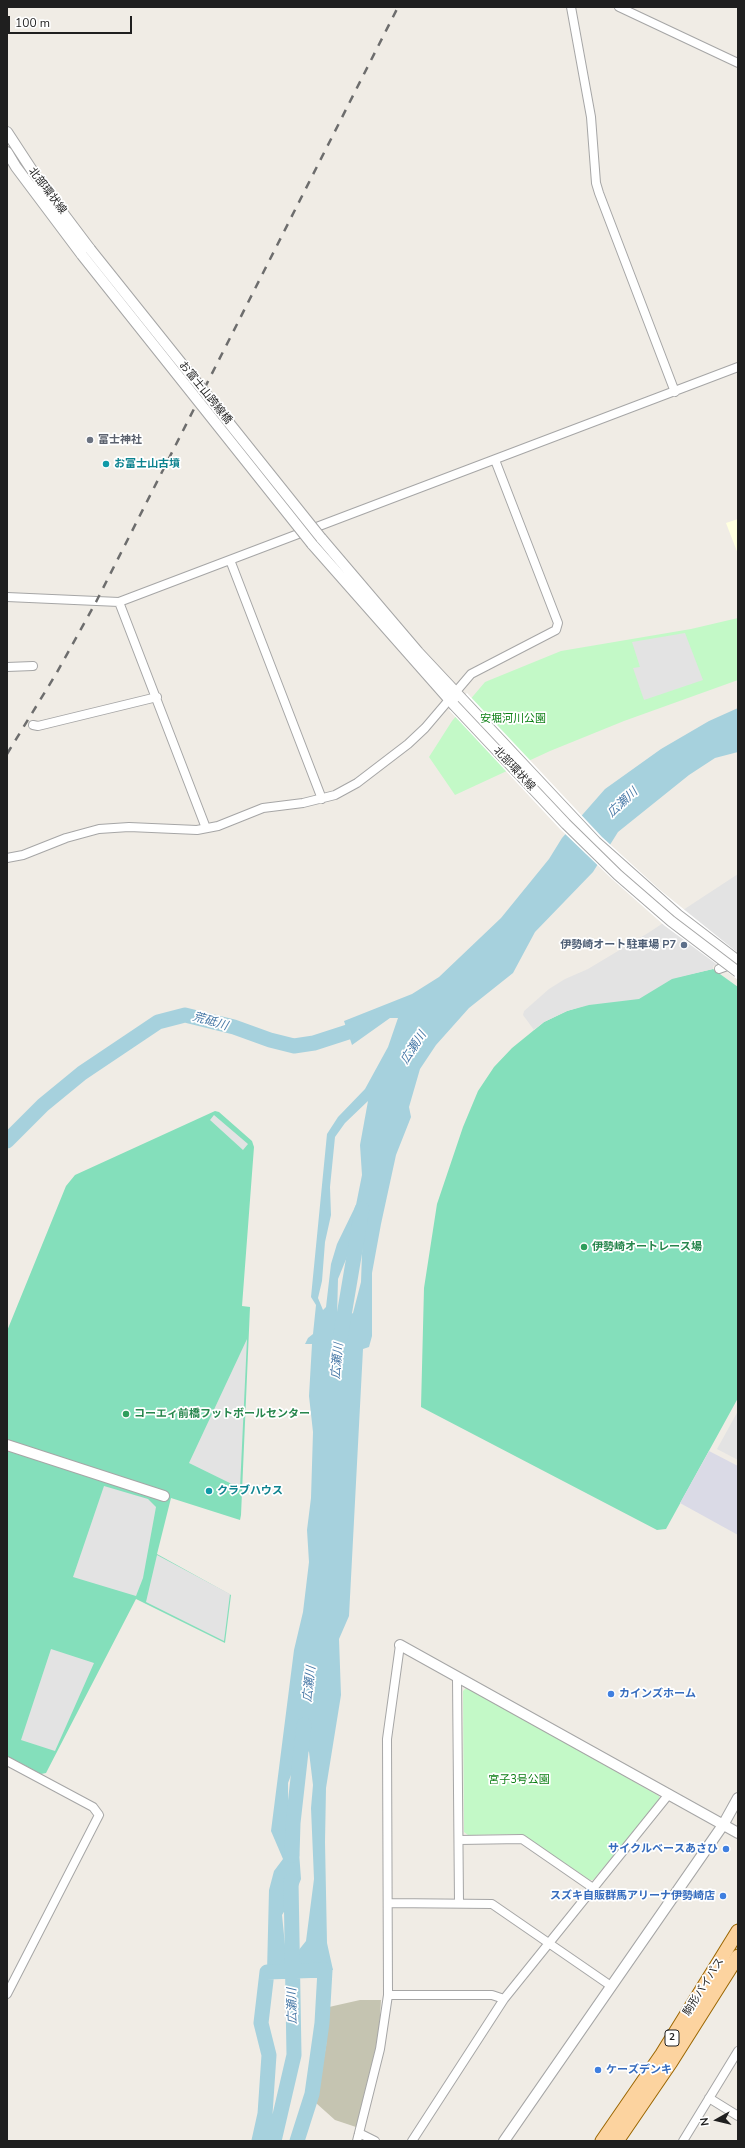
<!DOCTYPE html>
<meta charset="utf-8">
<style>
body{margin:0}
#map{position:relative;width:745px;height:2148px;overflow:hidden;background:#f0ece5;font-family:"Nunito Sans",sans-serif}
canvas{display:block}
.frame{position:absolute;inset:0;border:8px solid #1f1f1f;pointer-events:none}
.north{position:absolute;left:697px;top:2100px;width:40px;height:40px;-webkit-text-stroke:3px #fff;paint-order:stroke;rotate:262deg;font-size:11px;font-weight:700;line-height:16px;text-align:center;color:#1f1f1f}
.north::after{content:'';display:block;margin:auto;width:14px;height:18px;background:#1f1f1f;clip-path:polygon(50% 0,100% 100%,50% 72%,0 100%)}
.scale{position:absolute;left:8px;top:16px;width:124px;height:18px;box-sizing:border-box;border:2px solid #1f1f1f;border-top:0;padding-left:5px;font-size:12px;line-height:14px;white-space:nowrap;color:#1f1f1f;-webkit-text-stroke:3px #fff;paint-order:stroke}
</style>
<div id="map">
<canvas width="745" height="2148"></canvas>
<div class="frame"></div>
<div class="north">N</div>
<div class="scale">100 m</div>
</div>
<script>
const ctx = document.querySelector('canvas').getContext('2d');
ctx.lineJoin = 'round';
function fill(path, color) {
  ctx.fillStyle = color;
  ctx.fill(path, 'evenodd');
}
function shape(rows) {
  const path = new Path2D();
  for (const r of rows) {
    path.moveTo(r[0], r[1]);
    for (let i = 2; i < r.length; i += 2) path.lineTo(r[i], r[i + 1]);
  }
  return path;
}
function trace(path, color, width, dash) {
  ctx.strokeStyle = color;
  ctx.lineWidth = width;
  ctx.lineCap = dash ? 'butt' : 'round';
  ctx.setLineDash(dash || []);
  ctx.stroke(path);
}
function label(font, color, halo, rows, align = 'center') {
  ctx.font = font + ' "Nunito Sans","Noto Sans JP",sans-serif';
  ctx.lineWidth = 3.5;
  ctx.setLineDash([]);
  ctx.textBaseline = 'middle';
  ctx.strokeStyle = halo;
  ctx.fillStyle = color;
  for (const [text, x, y, turn = 0] of rows) {
    ctx.save();
    ctx.translate(x, y);
    ctx.rotate((+turn || 0) * Math.PI / 180);
    ctx.textAlign = isNaN(turn) ? turn : align;
    if (halo) ctx.strokeText(text, 0, 0);
    ctx.fillText(text, 0, 0);
    ctx.restore();
  }
}
const education = shape([
 [738,519,738,554,726,523]
]);
const construction = shape([
 [360,2000,381,2000,379,2035,356,2127,335,2120,316,2103,326,2046,329,2007]
]);
const park = shape([
 [738,618,738,680,624,721,550,751,455,795,429,757,452,721,485,682,561,651,691,629],
 [467,1687,659,1796,660,1800,593,1880,590,1880,521,1834,468,1835,464,1832,463,1691]
]);
const pitch = shape([
 [713,969,738,987,738,1398,666,1529,657,1530,421,1407,424,1288,437,1204,463,1127,478,1091,494,1067,512,1048,544,1022,567,1011,673,978],
 [215,1111,219,1112,252,1141,254,1147,242,1306,250,1307,241,1515,240,1520,171,1498,157,1554,231,1595,225,1643,136,1599,46,1773,41,1774,7,1756,7,1331,66,1186,75,1175]
]);
const parking = shape([
 [685,633,703,680,644,700,633,668,640,667,632,642],
 [738,874,738,956,713,966,713,969,672,979,639,999,589,1005,567,1011,544,1022,534,1030,523,1015,524,1011,549,989,565,979,588,969,648,933],
 [214,1115,248,1144,243,1150,210,1120],
 [247,1339,240,1488,189,1463],
 [738,1411,738,1460,717,1449],
 [104,1486,148,1499,156,1507,143,1578,136,1596,73,1577],
 [157,1555,230,1594,224,1641,146,1602],
 [51,1649,94,1663,55,1751,21,1740]
]);
const plaza = shape([
 [709,1451,738,1466,738,1535,680,1503]
]);
const water = shape([
 [738,708,738,752,715,758,689,775,618,832,593,872,535,932,513,973,469,1008,436,1045,420,1069,409,1107,411,1117,396,1155,381,1224,372,1273,372,1336,369,1347,363,1349,349,1616,339,1639,341,1695,326,1788,325,1842,327,1943,333,1970,267,1972,269,1890,274,1871,283,1859,271,1831,294,1650,303,1612,309,1562,307,1530,311,1498,313,1432,309,1396,312,1344,305,1344,308,1338,313,1334,316,1305,311,1297,327,1134,338,1117,365,1089,388,1047,398,1018,390,1018,352,1045,344,1021,412,994,439,977,501,918,549,859,562,838,605,789,661,749,709,721],
 [368,1101,360,1145,362,1175,356,1205,337,1244,331,1264,326,1307,323,1310,318,1298,322,1281,325,1242,331,1215,330,1187,335,1137,345,1123],
 [363,1225,361,1282,353,1313,343,1319,337,1318,338,1279,358,1230],
 [302,1746,309,1752,313,1785,311,1808,314,1879,306,1941,298,1951,285,1945,282,1915,295,1894,301,1879,299,1852,288,1820,288,1783]
]);
const pier = shape([
 [467,693,602,837,660,890,738,953,738,980,665,926,612,879,560,829,449,710]
]);
const river = shape([
 [7,1141,43,1105,82,1073,158,1022,185,1015,234,1027,270,1040,294,1046,314,1043,348,1032,365,1022],
 [340,1339,362,1209],
 [292,1855,293,1823,304,1725],
 [259,2141,265,2114,269,2055,261,2023,267,1972,325,1970,322,2023,312,2094,297,2141],
 [274,2141,294,2055,291,1881]
]);
const minor = shape([
 [571,7,591,117,596,183,599,193,675,392],
 [619,7,738,63],
 [230,560,322,799],
 [7,597,119,602,738,367],
 [119,602,206,828],
 [7,667,33,666],
 [33,725,38,726,157,697],
 [7,858,23,855,66,838,99,829,129,827,197,830,218,826,263,808,303,803,335,795,357,783,408,744,425,728,471,674,556,630,558,623,495,460],
 [719,969,733,964],
 [457,1678,459,1903],
 [7,1761,93,1807,99,1815,7,1994],
 [459,1840,522,1839,593,1888],
 [388,1903,492,1904,611,1986],
 [388,1995,492,1995,504,1999],
 [709,2098,738,2116],
 [359,2133,375,2141],
 [357,2141,380,2049,388,1995,387,1739,400,1645],
 [412,2141,504,1999,669,1794],
 [683,2141,738,2051]
]);
const tertiary = shape([
 [7,132,41,184,90,249],
 [7,152,16,167,82,255],
 [321,538,418,652,596,842,678,915,738,961],
 [312,544,454,705],
 [7,1445,164,1496],
 [400,1645,738,1833],
 [504,2141,723,1825,738,1798]
]);
const primary = shape([
 [602,2141,662,2054,738,1931],
 [617,2141,671,2062,738,1956]
]);
const rail = shape([
 [7,754,56,674,96,602,398,7]
]);
const tertiaryBridge = shape([
 [90,249,321,538],
 [82,255,312,544],
 [454,705,566,824,618,875,671,921,738,972]
]);
const markers = [
 [90,440,4,"#6b7280"],
 [106,464,4,"#0f9aa8"],
 [684,945,4,"#5c6f8a"],
 [584,1247,4,"#2e9e5b"],
 [126,1414,4,"#2e9e5b"],
 [209,1491,4,"#0f9aa8"],
 [611,1694,4,"#3f7fe0"],
 [726,1849,4,"#3f7fe0"],
 [723,1896,4,"#3f7fe0"],
 [598,2070,4,"#3f7fe0"]
];
const shields = [
 [672,2038,14]
];
const shieldNames = [
 ["2",672,2038]
];
const streetNames = [
 ["北部環状線",47,191,53],
 ["お富士山跨線橋",205,393,51],
 ["北部環状線",514,769,47],
 ["駒形バイパス",704,1987,-58]
];
const worshipNames = [
 ["富士神社",98,440]
];
const cultureNames = [
 ["お富士山古墳",114,464],
 ["クラブハウス",217,1491]
];
const parkNames = [
 ["安堀河川公園",513,719],
 ["宮子3号公園",519,1780]
];
const serviceNames = [
 ["伊勢崎オート駐車場 P7",676,945]
];
const leisureNames = [
 ["伊勢崎オートレース場",592,1247],
 ["コーエィ前橋フットボールセンター",134,1414]
];
const shopNames = [
 ["カインズホーム",619,1694],
 ["サイクルベースあさひ",718,1849,"right"],
 ["スズキ自販群馬アリーナ伊勢崎店",715,1896,"right"],
 ["ケーズデンキ",606,2070]
];
const waterNames = [
 ["広瀬川",623,803,-43],
 ["荒砥川",210,1022,16],
 ["広瀬川",414,1048,-57],
 ["広瀬川",338,1361,-85],
 ["広瀬川",310,1684,-83],
 ["広瀬川",293,2006,-91]
];
fill(education, '#ffffdf');
fill(construction, '#c5c4b1');
fill(park, '#c3f9c7');
fill(pitch, '#84dfbb');
fill(parking, '#e3e3e3');
fill(plaza, '#dadae6');
fill(water, '#a6d1dd');
fill(pier, '#fff');
trace(river, '#a6d1dd', 15);
trace(minor, '#a6a6a6', 10);
trace(tertiary, '#a6a6a6', 12);
trace(primary, '#9a6600', 15);
trace(minor, '#fff', 8);
trace(tertiary, '#fff', 10);
trace(primary, '#fcd39f', 13);
trace(rail, '#6d6d6d', 2.5, [8, 8]);
trace(tertiaryBridge, '#a6a6a6', 12, []);
trace(tertiaryBridge, '#fff', 10);
for (const [x, y, r, color] of markers) {
  const dot = new Path2D();
  dot.arc(x, y, r, 0, 2 * Math.PI);
  ctx.fillStyle = color;
  ctx.fill(dot);
  trace(dot, '#fff', 1.5);
}
for (const [x, y, w] of shields) {
  const box = new Path2D();
  box.roundRect(x - w / 2, y - 8, w, 16, 3);
  ctx.fillStyle = '#fff';
  ctx.fill(box);
  trace(box, '#1f1f1f', 1);
}
label('bold 10px', '#1f1f1f', null, shieldNames);
label('11px', '#1f1f1f', '#fff', streetNames);
label('bold 11px', '#5b616d', '#fff', worshipNames, 'left');
label('bold 11px', '#0d838f', '#fff', cultureNames, 'left');
label('11px', '#0c7f14', '#fff', parkNames);
label('bold 11px', '#4e5e75', '#fff', serviceNames, 'right');
label('bold 11px', '#27864d', '#fff', leisureNames, 'left');
label('bold 11px', '#366cbe', '#fff', shopNames, 'left');
label('italic 12px', '#4879a7', '#fff', waterNames);
</script>
